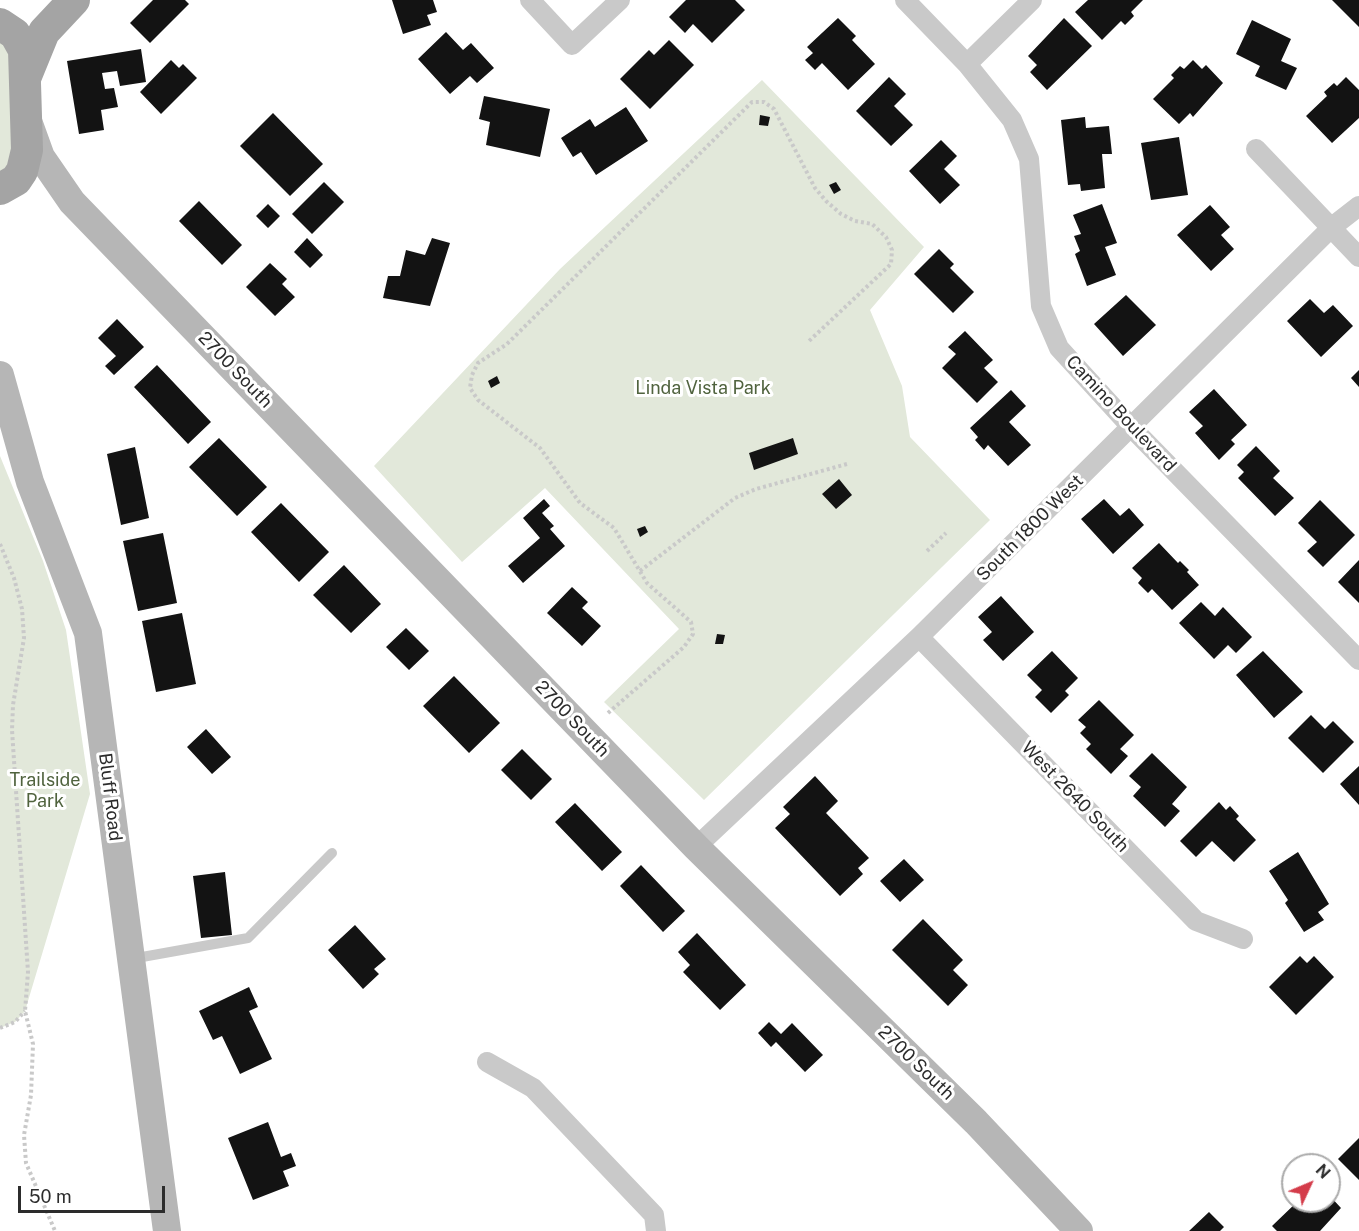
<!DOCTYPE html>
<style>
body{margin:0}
#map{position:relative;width:1359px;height:1231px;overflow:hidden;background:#fff;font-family:"Public Sans",sans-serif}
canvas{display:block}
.north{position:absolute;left:1281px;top:1153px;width:60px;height:60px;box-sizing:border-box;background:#fff;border:2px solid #ababab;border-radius:50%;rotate:46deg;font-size:16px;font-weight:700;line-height:24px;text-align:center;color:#2c2c2c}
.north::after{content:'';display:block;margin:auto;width:21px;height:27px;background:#d43c4a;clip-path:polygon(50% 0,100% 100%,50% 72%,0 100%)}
.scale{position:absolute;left:18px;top:1186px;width:147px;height:27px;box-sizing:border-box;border:3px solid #2c2c2c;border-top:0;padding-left:8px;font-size:18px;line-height:21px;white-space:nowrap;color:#2c2c2c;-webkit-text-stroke:4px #fff;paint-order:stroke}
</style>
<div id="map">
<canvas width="1359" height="1231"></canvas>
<div class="north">N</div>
<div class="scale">50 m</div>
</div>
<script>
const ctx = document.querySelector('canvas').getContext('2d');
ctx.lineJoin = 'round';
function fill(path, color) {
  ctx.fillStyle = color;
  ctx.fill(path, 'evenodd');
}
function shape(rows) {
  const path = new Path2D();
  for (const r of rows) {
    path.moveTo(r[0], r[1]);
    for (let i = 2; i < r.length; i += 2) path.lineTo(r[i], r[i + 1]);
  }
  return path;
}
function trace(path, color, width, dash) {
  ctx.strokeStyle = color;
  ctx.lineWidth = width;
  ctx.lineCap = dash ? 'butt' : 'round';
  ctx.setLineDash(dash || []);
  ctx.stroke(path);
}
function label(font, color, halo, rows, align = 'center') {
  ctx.font = font + ' "Public Sans",sans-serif';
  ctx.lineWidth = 6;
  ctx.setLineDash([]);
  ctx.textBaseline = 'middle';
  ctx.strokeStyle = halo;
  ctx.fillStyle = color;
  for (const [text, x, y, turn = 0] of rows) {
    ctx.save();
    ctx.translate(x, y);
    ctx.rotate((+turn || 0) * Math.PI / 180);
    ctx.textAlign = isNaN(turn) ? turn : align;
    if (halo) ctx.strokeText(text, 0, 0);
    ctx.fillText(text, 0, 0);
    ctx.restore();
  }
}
const green = shape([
 [0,40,11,53,11,162,0,175],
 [762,80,924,247,870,310,902,386,910,437,990,520,704,800,604,702,679,629,545,488,462,562,374,466,560,269],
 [0,456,43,561,66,630,90,794,25,1011,15,1022,0,1028]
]);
const building = shape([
 [153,0,185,0,189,4,150,43,130,23],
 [392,0,433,0,437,12,427,15,431,25,403,34],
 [686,0,735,0,745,10,712,43,693,24,685,33,669,17],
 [1088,0,1143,0,1131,12,1134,16,1125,25,1121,21,1102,40,1075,12],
 [1332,0,1359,0,1359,27],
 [838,18,856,36,852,40,875,64,848,90,822,63,815,70,805,60,813,53,807,47],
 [1064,18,1092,46,1047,90,1030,72,1037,65,1028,56],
 [1252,20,1291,39,1281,61,1297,68,1286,90,1255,76,1260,66,1236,54],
 [446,32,463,50,471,43,494,68,477,83,470,76,450,94,418,59],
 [669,40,694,65,650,109,620,79,649,50,654,55],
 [141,49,146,82,120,86,117,71,102,73,105,89,114,88,118,107,101,110,104,130,79,134,67,61],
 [171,60,179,68,183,64,197,78,161,114,140,92],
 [1193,60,1202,69,1206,65,1223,83,1193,117,1190,113,1179,124,1153,99,1174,78,1171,75,1180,66,1184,69],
 [889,77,906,94,894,106,913,125,891,146,856,111],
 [1346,77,1359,90,1359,118,1332,143,1306,116,1327,96,1324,92,1334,83,1337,86],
 [484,96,550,109,540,157,486,145,490,122,479,119],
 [626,107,648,141,596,175,581,152,573,157,561,138,590,119,595,127],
 [273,113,323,164,290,196,240,146],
 [760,115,770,117,768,126,759,125],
 [1085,117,1086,128,1109,126,1112,154,1102,154,1105,188,1081,191,1080,184,1068,185,1061,120],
 [1179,137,1188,195,1151,200,1141,143],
 [941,140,957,156,944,169,960,185,940,204,909,171],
 [324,182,344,202,312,234,292,214],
 [836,182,841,190,834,194,829,185],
 [199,201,242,245,222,265,179,221],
 [268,204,280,216,268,228,256,216],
 [1102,204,1117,243,1105,247,1116,275,1087,286,1075,254,1080,251,1074,236,1081,234,1073,215],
 [1210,205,1230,227,1221,235,1234,249,1211,271,1177,235],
 [307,238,323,255,310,268,294,252],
 [432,238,450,243,430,306,383,298,388,276,400,276,406,250,425,255],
 [939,249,954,264,950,268,974,292,953,313,914,274],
 [270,263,287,279,282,284,295,297,275,316,246,287],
 [1126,295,1156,325,1123,356,1094,324],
 [1310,299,1324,313,1333,305,1353,326,1321,357,1287,321],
 [117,319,144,347,114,375,105,366,116,356,98,338],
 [965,331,993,360,984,368,998,382,977,403,942,368,956,354,948,347],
 [157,365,211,422,188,444,134,387],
 [1359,370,1359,387,1351,378],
 [497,376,500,383,491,388,488,381],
 [1214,389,1247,425,1231,440,1235,444,1219,460,1195,433,1203,426,1189,412],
 [1011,390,1026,406,1009,422,1031,445,1008,466,988,445,984,450,975,440,978,437,970,428],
 [219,438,267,487,237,516,189,467],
 [793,438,798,454,754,470,749,453],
 [1256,446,1280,471,1273,478,1294,498,1275,516,1238,478,1244,472,1237,465],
 [135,447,149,518,121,525,107,454],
 [839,479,852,495,836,509,822,494],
 [544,499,550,506,542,513,554,526,550,529,565,546,523,583,508,566,540,538,523,518],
 [1104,499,1120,516,1129,508,1144,525,1113,554,1081,519],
 [1320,500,1355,535,1323,567,1307,551,1317,542,1298,523],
 [281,503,329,552,299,582,251,532],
 [645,526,648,532,640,537,637,529],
 [163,533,177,603,138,611,123,541],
 [1159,543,1178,563,1180,561,1189,570,1187,572,1199,585,1172,610,1152,589,1148,593,1138,583,1142,578,1132,568],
 [1359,560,1359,603,1338,582],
 [344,565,381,604,351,633,313,595],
 [572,587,588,602,582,608,601,626,582,646,547,613],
 [1001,596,1034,632,1003,661,983,640,992,632,978,617],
 [1201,602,1215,616,1223,607,1252,637,1236,653,1228,645,1214,659,1179,623],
 [182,613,196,684,156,692,142,621],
 [406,628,429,651,409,670,386,647],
 [717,634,725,635,723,644,715,644],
 [1052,651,1078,678,1065,691,1069,695,1051,713,1035,697,1042,690,1027,675],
 [1263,651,1303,692,1274,718,1236,675],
 [454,676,500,723,469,753,423,706],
 [1099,700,1134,735,1120,749,1128,756,1111,774,1086,749,1091,744,1080,733,1086,727,1078,720],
 [1311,715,1325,729,1333,721,1354,742,1323,773,1288,738],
 [206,729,231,757,212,774,187,747],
 [522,749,552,779,531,800,501,770],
 [1152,753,1187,787,1172,804,1180,811,1165,827,1133,796,1141,787,1129,776],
 [1359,766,1359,805,1340,784],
 [815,776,838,801,826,813,869,858,858,868,863,874,840,896,775,828,790,814,783,807],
 [1219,802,1226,810,1230,806,1239,816,1236,819,1256,840,1234,862,1212,841,1196,857,1180,841],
 [575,803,622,852,602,871,555,822],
 [1298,852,1329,904,1318,912,1324,920,1304,932,1285,903,1288,900,1269,871],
 [904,859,924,880,900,902,880,881],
 [641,865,685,911,663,932,620,886],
 [225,872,232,935,201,938,193,876],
 [923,919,963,960,953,970,968,985,948,1006,892,950],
 [355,925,386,959,374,969,379,974,363,989,328,950],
 [697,933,746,985,720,1010,683,972,690,965,678,952],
 [1300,956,1307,963,1314,956,1334,977,1296,1015,1269,987],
 [249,987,258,1007,249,1011,272,1059,240,1074,222,1036,213,1040,199,1011],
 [769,1022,781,1034,792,1023,823,1055,805,1072,776,1042,771,1047,758,1033],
 [268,1122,281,1157,291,1153,296,1166,283,1171,289,1186,253,1200,228,1138],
 [1359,1138,1359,1180,1338,1159],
 [1329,1195,1341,1208,1320,1231,1277,1231,1272,1226,1298,1201,1329,1201],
 [1209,1212,1224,1227,1220,1231,1189,1231]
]);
const path = shape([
 [0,544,14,578,22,609,24,638,13,705,12,730,28,972,25,1011,33,1044,31,1095,24,1135,26,1163,55,1231],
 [927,551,946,533],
 [640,571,735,498,756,489,847,464],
 [608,713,684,647,693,634,691,622,647,583,614,528,580,503,540,448,478,400,470,388,472,375,478,363,507,344,752,102,764,102,774,109,815,188,826,201,841,214,855,221,872,224,886,237,892,250,891,264,808,342],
 [0,1028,15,1022,25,1011]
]);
const lane = shape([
 [131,959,248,938,332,853]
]);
const street = shape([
 [530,0,572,45,620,0],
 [905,0,967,64,1012,120,1029,159,1041,306,1059,348,1132,428,1359,660],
 [967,64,1032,0],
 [1256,149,1359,257],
 [919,637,1196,921,1243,939],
 [696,847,919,637,1332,227,1359,206],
 [487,1062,533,1088,654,1215,656,1231]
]);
const secondary = shape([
 [28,121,41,157,72,202,696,847,976,1122,1079,1231],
 [0,375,30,482,88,633,167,1231]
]);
const primary = shape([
 [0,24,15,34,24,50,27,150,22,171,16,180,0,189],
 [26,76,44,32,74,0]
]);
const streetNames = [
 ["2700 South",235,370,46],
 ["Camino Boulevard",1121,414,47],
 ["South 1800 West",1030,528,-45],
 ["2700 South",572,719,46],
 ["Bluff Road",110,797,83],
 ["West 2640 South",1075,797,46],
 ["2700 South",916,1063,44]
];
const parkNames = [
 ["Linda Vista Park",703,388],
 ["Trailside",45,780],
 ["Park",45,801]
];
fill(green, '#e2e8da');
fill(building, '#131313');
trace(path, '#c9c9c9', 4, [3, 3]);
trace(lane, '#c9c9c9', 10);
trace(street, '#c9c9c9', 20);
trace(secondary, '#b6b6b6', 28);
trace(primary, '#a4a4a4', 32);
label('18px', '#2c2c2c', '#fff', streetNames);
label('18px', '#50633e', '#fff', parkNames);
</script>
